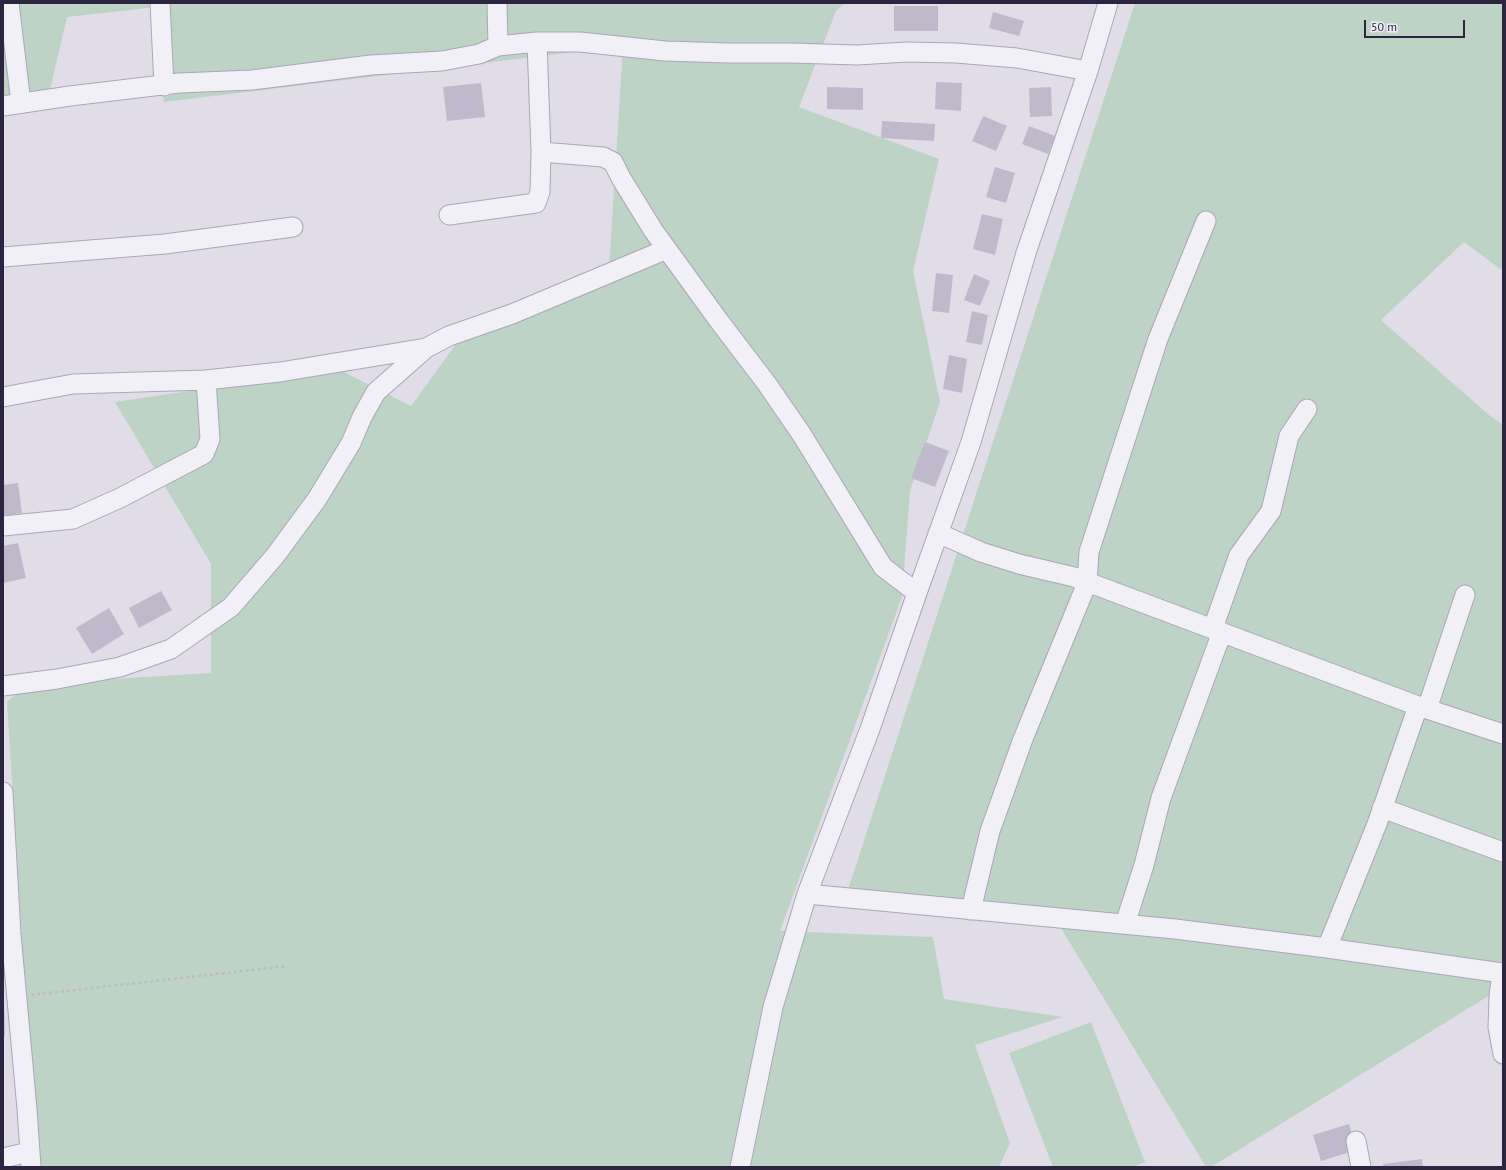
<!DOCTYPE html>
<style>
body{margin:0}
#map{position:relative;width:1506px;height:1170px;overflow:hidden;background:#e0dde9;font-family:"PT Sans",sans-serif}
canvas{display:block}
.frame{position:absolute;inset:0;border:4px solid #2c2541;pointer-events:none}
.scale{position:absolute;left:1364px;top:20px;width:101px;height:18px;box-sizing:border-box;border:2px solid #2c2541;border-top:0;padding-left:5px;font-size:12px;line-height:14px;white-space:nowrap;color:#2c2541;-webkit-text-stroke:3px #eeedf6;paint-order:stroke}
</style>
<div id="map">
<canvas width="1506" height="1170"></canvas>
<div class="frame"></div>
<div class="scale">50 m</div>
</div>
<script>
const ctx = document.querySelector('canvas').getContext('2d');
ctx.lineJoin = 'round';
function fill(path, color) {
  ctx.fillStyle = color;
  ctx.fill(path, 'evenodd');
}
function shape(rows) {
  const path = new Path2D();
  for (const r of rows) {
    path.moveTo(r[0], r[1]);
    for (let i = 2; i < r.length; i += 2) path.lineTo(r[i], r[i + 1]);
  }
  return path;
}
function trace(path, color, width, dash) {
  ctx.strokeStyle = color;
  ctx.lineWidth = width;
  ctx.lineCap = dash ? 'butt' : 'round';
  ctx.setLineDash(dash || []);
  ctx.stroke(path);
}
const green = shape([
 [3,3,845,3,836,11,799,107,939,159,913,271,940,402,910,491,902,597,780,931,933,937,944,999,1063,1017,975,1045,1010,1143,999,1167,37,1167,31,1141,20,908,7,702,28,684,211,673,211,564,115,402,338,369,411,406,456,344,608,285,623,46,164,102,157,7,67,17,46,107,3,114],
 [1135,3,1503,3,1503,271,1464,242,1381,320,1489,415,1503,425,1503,987,1211,1167,1206,1167,1061,928,847,893],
 [1091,1022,1145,1162,1134,1167,1053,1167,1009,1053]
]);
const building = shape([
 [894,6,938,6,938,31,894,31],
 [993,12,1024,21,1019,36,989,28],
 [936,82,962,83,961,111,935,109],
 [481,83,485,117,447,121,443,87],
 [827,87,863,88,863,110,827,109],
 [1051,87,1052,116,1030,117,1029,88],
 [983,116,1007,126,996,151,972,141],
 [882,121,935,124,934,141,881,138],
 [1029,126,1055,136,1048,154,1022,144],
 [995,167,1015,173,1006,203,986,197],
 [982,214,1003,219,995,255,973,249],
 [936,273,953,275,949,313,932,311],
 [974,274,990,281,980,306,964,300],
 [972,311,988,315,982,345,966,342],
 [949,355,967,359,962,393,943,389],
 [925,442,949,451,935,487,911,478],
 [18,483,22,513,3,516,3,485],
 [18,543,26,578,3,583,3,546],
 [161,591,172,610,139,628,129,608],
 [109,608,124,634,92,654,76,628],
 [3,1003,4,1003,5,1035,3,1035],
 [1349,1124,1357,1150,1321,1161,1313,1135],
 [1422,1159,1423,1167,1384,1167,1383,1164]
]);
const path = shape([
 [31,995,287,966]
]);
const minor = shape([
 [9,3,21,103],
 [160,3,164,86],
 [497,3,498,46],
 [537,42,541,152,603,157,613,162,621,178,653,230,719,321,767,384,802,435,883,567,917,593],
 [3,106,70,96,179,83,252,80,371,65,442,61,479,54,498,46,537,42,580,42,665,51,728,53,791,53,857,55,907,52,956,53,1017,58,1088,71],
 [449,215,536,203,540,192,541,152],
 [3,257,165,244,293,227],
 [3,397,73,384,206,380,280,372,426,348],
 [3,526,73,519,120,498,204,454,210,439,206,380],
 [938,533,981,552,1019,564,1074,577,1418,706,1377,824,1327,948],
 [1213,628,1239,555,1271,511,1289,436,1307,409],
 [3,686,57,679,120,667,171,649,231,607,275,556,317,499,351,443,362,417,376,392,426,348,449,336,512,314,667,249],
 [1418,706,1503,734],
 [1427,709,1465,595],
 [3,792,11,934,27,1109,31,1167],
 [1382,808,1503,852],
 [807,894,1175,929,1327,948,1502,973],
 [971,910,990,831,1023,739,1087,583,1089,552,1158,339,1206,221],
 [1125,924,1144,865,1161,798,1222,632],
 [1503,973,1502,973,1499,996,1498,1027,1503,1054],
 [1356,1141,1361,1167],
 [3,1158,29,1152],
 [740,1167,773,1007,807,894,870,729,917,593,971,442,1026,253,1088,71,1108,3]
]);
fill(green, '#bdd3c5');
fill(building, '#bebacc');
trace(minor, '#aaa6b7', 21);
trace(path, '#bfbbc8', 2.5, [3, 3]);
trace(minor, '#f2f0f7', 19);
</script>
